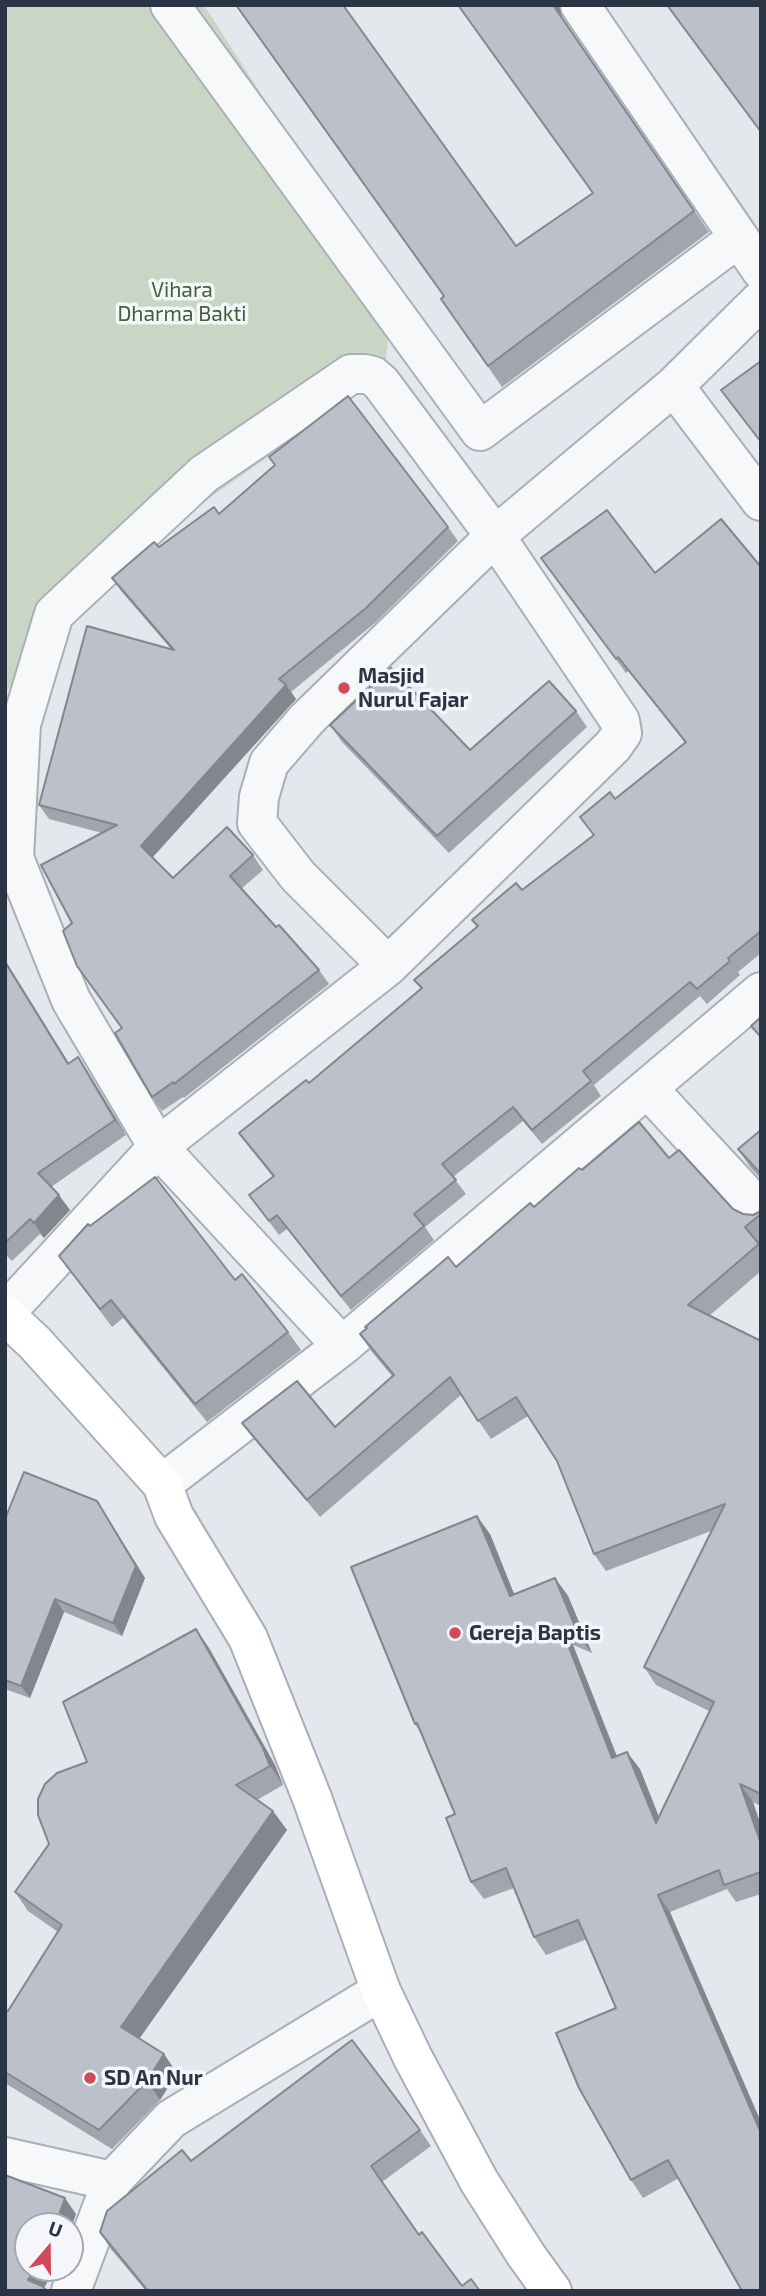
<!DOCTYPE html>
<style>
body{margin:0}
#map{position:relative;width:766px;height:2296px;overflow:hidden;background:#e4e7ec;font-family:"Exo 2",sans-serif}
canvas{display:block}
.frame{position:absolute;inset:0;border:7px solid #2b3445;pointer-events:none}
.north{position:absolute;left:14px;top:2212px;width:70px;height:70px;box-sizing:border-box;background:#f4f6f9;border:2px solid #a4a8b1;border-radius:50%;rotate:20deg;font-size:19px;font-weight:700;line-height:28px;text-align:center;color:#2b3445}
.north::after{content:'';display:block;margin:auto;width:24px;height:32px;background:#d1495b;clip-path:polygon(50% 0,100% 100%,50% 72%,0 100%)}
</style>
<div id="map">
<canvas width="766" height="2296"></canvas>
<div class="frame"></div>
<div class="north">U</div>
</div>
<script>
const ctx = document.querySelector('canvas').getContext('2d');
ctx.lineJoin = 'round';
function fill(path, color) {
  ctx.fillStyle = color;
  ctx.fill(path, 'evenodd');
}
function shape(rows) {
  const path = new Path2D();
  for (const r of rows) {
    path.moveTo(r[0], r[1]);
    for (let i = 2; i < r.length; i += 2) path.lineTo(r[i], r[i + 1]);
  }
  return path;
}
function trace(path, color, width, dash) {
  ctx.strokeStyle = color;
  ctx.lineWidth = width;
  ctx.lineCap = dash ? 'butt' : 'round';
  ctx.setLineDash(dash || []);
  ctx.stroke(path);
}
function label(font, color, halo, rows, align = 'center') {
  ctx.font = font + ' "Exo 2",sans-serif';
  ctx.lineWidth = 7;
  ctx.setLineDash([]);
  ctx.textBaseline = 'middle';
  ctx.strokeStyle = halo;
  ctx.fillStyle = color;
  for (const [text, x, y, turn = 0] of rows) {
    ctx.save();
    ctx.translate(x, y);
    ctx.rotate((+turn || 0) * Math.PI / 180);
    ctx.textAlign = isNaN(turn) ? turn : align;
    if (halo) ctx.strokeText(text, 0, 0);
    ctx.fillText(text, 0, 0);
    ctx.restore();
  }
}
const green = shape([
 [5,5,204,5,391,297,385,375,54,607,5,695]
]);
const street = shape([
 [170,5,480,431,738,238],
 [580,5,761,270],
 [674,386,761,501],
 [388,966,298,876,257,823,259,797,269,763,307,719,495,536,674,386,761,300],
 [648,1089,761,1211],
 [5,1313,158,1147,388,966,613,746,622,733,620,721,495,536,381,383,373,376,365,374,351,374,204,474,54,614,21,724,14,858,71,1000,158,1147,342,1346],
 [162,1484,342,1346,761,992],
 [5,2157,112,2181,171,2119,381,1991],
 [71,2291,112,2181]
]);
const secondary = shape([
 [5,1315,35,1343,162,1484,174,1516,248,1638,312,1798,381,1991,413,2058,479,2181,526,2255,552,2291]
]);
const wall = shape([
 [562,17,709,232,502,387,441,299,593,193],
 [219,514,448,527,458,541,376,622,291,692,296,699,153,857,173,878,253,855,263,870,241,889,276,927,319,970,329,984,184,1098,183,1097,162,1111,152,1097,122,1028,102,833,49,819,39,805,171,649,122,592,112,578,159,547],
 [541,558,655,573,761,567,761,953,738,972,740,975,707,1004,700,996,594,1085,601,1096,542,1144,523,1121,453,1177,466,1194,425,1227,434,1240,351,1310,287,1229,279,1235,249,1195,273,1177,239,1133,309,1083,421,989,414,980,477,927,472,920,522,890,593,835,580,817,615,799,685,743,628,671,626,673],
 [576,711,587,727,449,853,342,742,330,725,470,750],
 [5,960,69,1063,78,1057,88,1072,126,1135,51,1187,70,1210,44,1238,40,1234,12,1261,5,1254],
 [761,1130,761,1179,750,1167,738,1149],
 [669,1158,733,1209,743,1214,753,1215,761,1211,761,1242,759,1243,761,1245,761,1271,709,1316,761,1341,761,1806,753,1802,761,1826,761,1894,736,1902,727,1889,670,1912,679,2178,643,2198,631,2180,616,2008,587,1939,546,1955,534,1937,514,1888,484,1899,471,1882,455,1814,421,1733,415,1724,490,1534,514,1594,555,1578,568,1596,592,1653,573,1645,617,1756,640,1769,659,1817,709,1711,656,1685,644,1667,711,1531,606,1571,594,1554,557,1461,528,1416,491,1439,461,1395,320,1517,255,1440,242,1423,335,1427,392,1376,372,1352,360,1334,456,1267,582,1170],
 [90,1226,235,1280,288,1332,301,1350,207,1422,123,1318,112,1327,59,1256],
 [97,1501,145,1578,122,1636,64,1612,30,1698,5,1689,5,1519],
 [209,1648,275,1765,283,1785,257,1800,287,1830,139,2039,177,2073,160,2100,112,2149,5,2083,5,2009,8,2011,58,1932,28,1911,15,1892,49,1844,87,1762],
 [420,2130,431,2146,382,2182,419,2235,462,2286,480,2291,146,2291,110,2248,100,2232,191,2161]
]);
const shadedWall = shape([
 [553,5,559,5,562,17,709,232],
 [286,685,296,699,150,860,141,846],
 [5,960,78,1079,68,1064,5,962],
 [78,1057,88,1072,126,1135,115,1120],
 [59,1195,70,1210,44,1238,34,1223],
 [97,1501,145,1578,122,1636,113,1623],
 [477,1516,490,1534,522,1614,510,1596],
 [555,1578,568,1596,592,1653,579,1636],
 [55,1599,64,1612,30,1698,21,1686],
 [561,1627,573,1645,624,1775,612,1758],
 [196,1629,209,1648,275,1765,283,1785,270,1766],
 [627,1752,640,1769,668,1840,656,1823],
 [740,1784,753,1802,761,1826,761,1844],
 [273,1811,287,1830,134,2046,121,2027],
 [658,1895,670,1912,761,2122,761,2133],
 [164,2054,177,2073,160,2100,147,2081],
 [65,2198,76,2214,70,2231,70,2226,55,2226],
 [36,2268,56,2268,42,2291,28,2280]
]);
const building = shape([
 [236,5,343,5,516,246,593,193,458,5,553,5,694,211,488,366,441,299,444,296,236,5],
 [667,5,761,5,761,132,667,5],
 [761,361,761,442,721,390,761,361],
 [348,396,448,527,366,608,279,679,286,685,141,846,173,878,227,827,253,855,230,876,276,927,279,925,319,970,174,1084,173,1082,152,1097,115,1033,122,1028,77,966,63,931,72,923,41,865,117,825,39,805,87,626,174,650,112,578,154,542,159,547,214,507,219,514,275,465,269,457,348,396],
 [607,510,655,573,721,519,761,567,761,931,728,958,730,961,697,989,690,982,583,1071,591,1081,532,1130,513,1107,442,1164,456,1180,414,1214,424,1226,341,1296,277,1215,269,1221,249,1195,274,1176,239,1133,306,1080,309,1083,422,988,414,980,478,926,472,920,516,883,522,890,594,835,580,817,610,792,615,799,686,742,618,657,616,659,541,558,607,510],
 [391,668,470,750,549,681,576,711,437,836,330,725,391,668],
 [5,962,68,1064,78,1057,115,1120,38,1173,59,1195,34,1223,30,1219,5,1243,5,962],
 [761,1017,761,1037,751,1026,761,1017],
 [639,1122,669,1158,679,1150,733,1209,743,1214,753,1215,761,1211,761,1214,745,1227,759,1244,688,1305,761,1341,761,1794,740,1784,761,1844,761,1872,724,1885,719,1870,658,1895,761,2133,761,2291,742,2291,668,2160,631,2180,579,2088,556,2033,616,2008,578,1920,534,1937,506,1868,471,1882,446,1818,455,1814,417,1723,415,1724,351,1567,477,1516,510,1596,555,1578,579,1636,561,1627,612,1758,627,1752,656,1823,714,1702,644,1667,725,1504,594,1554,557,1461,516,1397,478,1421,450,1377,307,1500,242,1423,297,1381,335,1427,394,1375,360,1334,367,1328,365,1327,448,1257,456,1267,530,1203,534,1207,579,1168,582,1170,639,1122],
 [761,1130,761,1174,738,1149,761,1130],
 [155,1177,235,1280,242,1274,288,1332,195,1404,111,1300,100,1309,59,1256,88,1224,90,1226,155,1177],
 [24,1472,97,1501,136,1566,113,1623,55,1599,21,1686,5,1680,5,1519,24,1472],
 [196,1629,262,1746,270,1766,236,1785,273,1811,121,2027,164,2054,147,2081,99,2130,5,2072,5,2009,8,2011,62,1925,15,1892,49,1844,38,1815,38,1799,45,1784,57,1773,87,1762,63,1702,196,1629],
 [352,2040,420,2130,371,2166,419,2235,422,2232,462,2286,471,2279,480,2291,148,2291,100,2232,107,2211,182,2150,191,2161,352,2040],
 [5,2175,65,2198,55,2226,28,2226,28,2268,36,2268,28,2280,42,2286,47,2291,5,2291,5,2175]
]);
const markers = [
 [344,688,7,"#d1495b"],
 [455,1633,7,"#d1495b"],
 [90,2078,7,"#d1495b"]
];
const parkNames = [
 ["Vihara",182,290],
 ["Dharma Bakti",182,314]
];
const poiNames = [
 ["Masjid",358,676],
 ["Nurul Fajar",358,700],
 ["Gereja Baptis",469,1633],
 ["SD An Nur",104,2078]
];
fill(green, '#c9d6c5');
trace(street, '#a9aeb7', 42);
trace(secondary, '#a9aeb7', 42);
trace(street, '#f7f8fa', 38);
trace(secondary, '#fff', 38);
fill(wall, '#a1a5ae');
fill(shadedWall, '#83868d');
fill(building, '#bbc0ca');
trace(building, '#83868d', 2);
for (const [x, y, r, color] of markers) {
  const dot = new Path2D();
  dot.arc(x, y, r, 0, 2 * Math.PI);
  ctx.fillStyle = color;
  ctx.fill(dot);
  trace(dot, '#f4f6f9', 2.5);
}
label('21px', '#3f6138', '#f4f6f9', parkNames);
label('bold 21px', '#2b3445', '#f4f6f9', poiNames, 'left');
</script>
